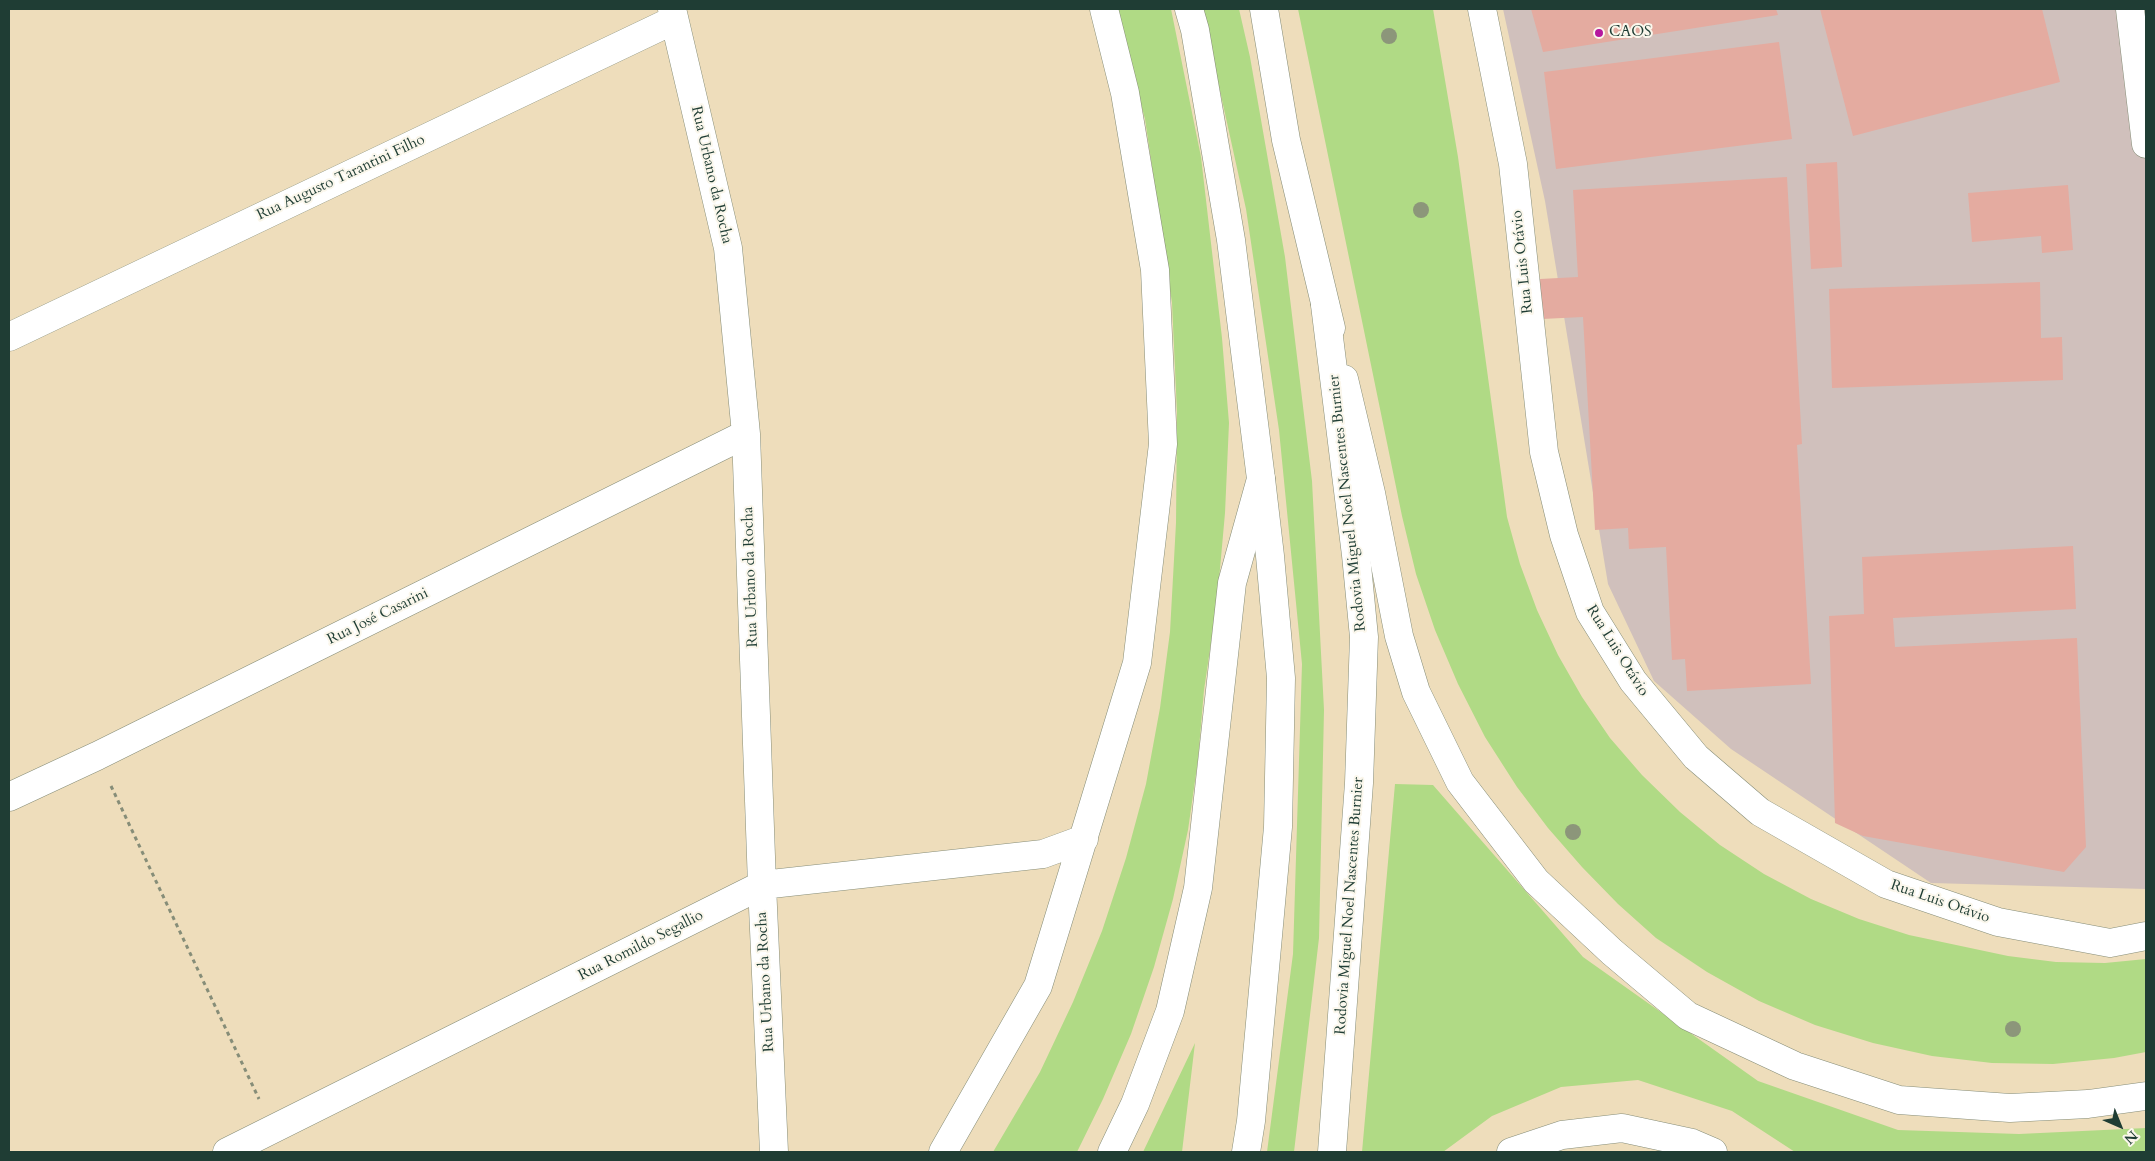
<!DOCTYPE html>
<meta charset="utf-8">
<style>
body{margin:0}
#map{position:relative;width:2155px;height:1161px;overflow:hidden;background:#edb;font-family:Cardo,serif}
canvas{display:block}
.frame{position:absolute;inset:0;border:10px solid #1f3d34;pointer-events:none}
.north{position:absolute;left:2095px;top:1101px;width:50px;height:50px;-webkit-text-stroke:4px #fbf7ec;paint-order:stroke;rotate:136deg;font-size:14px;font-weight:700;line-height:20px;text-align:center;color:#1f3d34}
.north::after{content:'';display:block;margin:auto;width:18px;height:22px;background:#1f3d34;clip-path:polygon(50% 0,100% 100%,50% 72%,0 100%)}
</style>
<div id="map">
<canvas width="2155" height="1161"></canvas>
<div class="frame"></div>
<div class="north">N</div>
</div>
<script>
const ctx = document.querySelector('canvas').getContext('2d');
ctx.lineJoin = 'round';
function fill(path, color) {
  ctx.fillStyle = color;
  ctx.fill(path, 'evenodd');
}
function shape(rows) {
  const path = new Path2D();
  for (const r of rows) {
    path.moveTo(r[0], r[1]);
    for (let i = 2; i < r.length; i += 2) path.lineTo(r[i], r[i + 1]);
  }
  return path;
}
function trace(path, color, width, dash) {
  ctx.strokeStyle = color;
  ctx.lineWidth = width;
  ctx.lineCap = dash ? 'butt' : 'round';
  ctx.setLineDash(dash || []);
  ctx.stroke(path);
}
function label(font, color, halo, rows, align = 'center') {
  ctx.font = font + ' Cardo,serif';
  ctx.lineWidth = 4;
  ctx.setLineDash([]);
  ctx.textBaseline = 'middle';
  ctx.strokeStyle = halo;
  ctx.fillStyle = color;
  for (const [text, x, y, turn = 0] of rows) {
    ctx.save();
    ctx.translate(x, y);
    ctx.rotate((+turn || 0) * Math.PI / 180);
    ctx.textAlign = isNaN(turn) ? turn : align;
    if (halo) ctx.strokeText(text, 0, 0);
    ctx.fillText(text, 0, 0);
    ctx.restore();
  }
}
const industrial = shape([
 [1503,9,2146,9,2146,889,1931,883,1731,749,1654,681,1608,584,1545,201]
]);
const green = shape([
 [1115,9,1171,9,1201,157,1222,338,1229,423,1225,513,1217,602,1204,690,1198,760,1188,830,1173,899,1154,967,1131,1034,1103,1099,1077,1152,993,1152,1040,1072,1073,1002,1102,931,1126,858,1146,784,1160,708,1170,632,1176,523,1177,413,1172,303,1145,119],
 [1202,9,1239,9,1250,57,1285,257,1312,481,1324,710,1319,938,1294,1152,1267,1152,1293,954,1302,664,1279,430,1246,209],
 [1298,9,1433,9,1458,157,1507,517,1520,564,1537,610,1558,655,1582,697,1610,738,1642,775,1680,812,1720,845,1764,874,1811,899,1859,919,1909,935,2008,956,2056,962,2105,963,2146,959,2146,1052,2114,1058,2053,1064,1992,1063,1932,1056,1873,1043,1815,1025,1759,1001,1707,972,1656,938,1618,904,1582,867,1548,828,1517,787,1485,737,1458,684,1435,630,1416,574,1402,516],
 [1395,784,1433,785,1583,957,1758,1081,1898,1130,2019,1134,2146,1128,2146,1152,1795,1152,1732,1111,1638,1080,1561,1087,1492,1116,1443,1152,1362,1152],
 [1195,1043,1182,1152,1143,1152]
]);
const building = shape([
 [1531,9,1776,9,1778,15,1543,52],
 [1820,9,2042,9,2060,82,1853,136],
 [1779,42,1792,139,1556,169,1544,72],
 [1837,162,1842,267,1811,269,1806,164],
 [1787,177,1802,444,1797,445,1811,684,1687,691,1685,659,1672,660,1666,547,1629,549,1628,528,1595,530,1583,317,1542,319,1540,279,1578,277,1573,190],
 [2068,185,2073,250,2042,253,2041,236,1972,242,1968,193],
 [2040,282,2041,338,2062,337,2063,380,1832,388,1829,289],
 [2073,546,2076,609,1893,618,1895,647,2077,638,2086,847,2064,872,1863,836,1835,823,1829,616,1864,614,1862,557]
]);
const path = shape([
 [111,786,259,1099]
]);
const minor = shape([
 [672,9,728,248,746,434,762,885,774,1152],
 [1482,9,1513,164,1544,452,1564,535,1590,612,1633,681,1696,757,1760,812,1886,884,1998,922,2110,943,2146,936],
 [2130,9,2146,144],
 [9,337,674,20],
 [9,797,97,756,746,434],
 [227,1152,762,885,1043,854,1084,839],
 [943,1152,1038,986,1137,663,1163,444,1155,270,1125,93,1104,9]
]);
const trunk = shape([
 [1264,9,1286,140,1331,328],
 [1344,379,1371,493,1399,636,1416,692,1460,782,1536,881,1612,952,1688,1016,1795,1066,1899,1100,2010,1108,2088,1104,2146,1096],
 [1112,1152,1135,1104,1170,1011,1198,888,1232,583,1261,479,1231,240,1195,30,1189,9]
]);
const motorway = shape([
 [1325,305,1356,555,1364,637,1359,783,1332,1152],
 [1246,1152,1251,1121,1278,827,1281,678,1270,556,1261,479],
 [1511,1152,1562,1135,1622,1128,1692,1143,1713,1152]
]);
const trees = [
 [1389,36],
 [1421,210],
 [1573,832],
 [2013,1029]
];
const markers = [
 [1599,33,5,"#b5179e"]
];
const poiNames = [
 ["CAOS",1609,33]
];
const streetNames = [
 ["Rua Urbano da Rocha",711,175,77],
 ["Rua Augusto Tarantini Filho",341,178,-25],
 ["Rua Luis Otávio",1523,262,-96],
 ["Rodovia Miguel Noel Nascentes Burnier",1348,503,-96],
 ["Rua Urbano da Rocha",751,577,-92],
 ["Rua José Casarini",378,617,-26],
 ["Rua Luis Otávio",1617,651,58],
 ["Rua Luis Otávio",1940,902,19],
 ["Rodovia Miguel Noel Nascentes Burnier",1350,906,-86],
 ["Rua Romildo Segallio",641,946,-27],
 ["Rua Urbano da Rocha",766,982,-93]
];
fill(industrial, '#d0c0bc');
fill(green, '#b0da85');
fill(building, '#e4aba0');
trace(minor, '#868d78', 29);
trace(trunk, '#868d78', 29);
trace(motorway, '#868d78', 29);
trace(path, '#868d78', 3, [4, 4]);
trace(minor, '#fff', 28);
trace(trunk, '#fff', 28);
trace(motorway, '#fff', 28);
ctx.fillStyle = '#8c967a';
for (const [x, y] of trees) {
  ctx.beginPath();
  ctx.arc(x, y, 8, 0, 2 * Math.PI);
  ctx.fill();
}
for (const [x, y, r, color] of markers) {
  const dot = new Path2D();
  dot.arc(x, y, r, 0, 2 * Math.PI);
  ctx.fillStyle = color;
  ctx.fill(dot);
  trace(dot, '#fbf7ec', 2);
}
label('15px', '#1f3d34', '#fbf7ec', poiNames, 'left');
label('15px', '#1f3d34', '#fbf7ec', streetNames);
</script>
